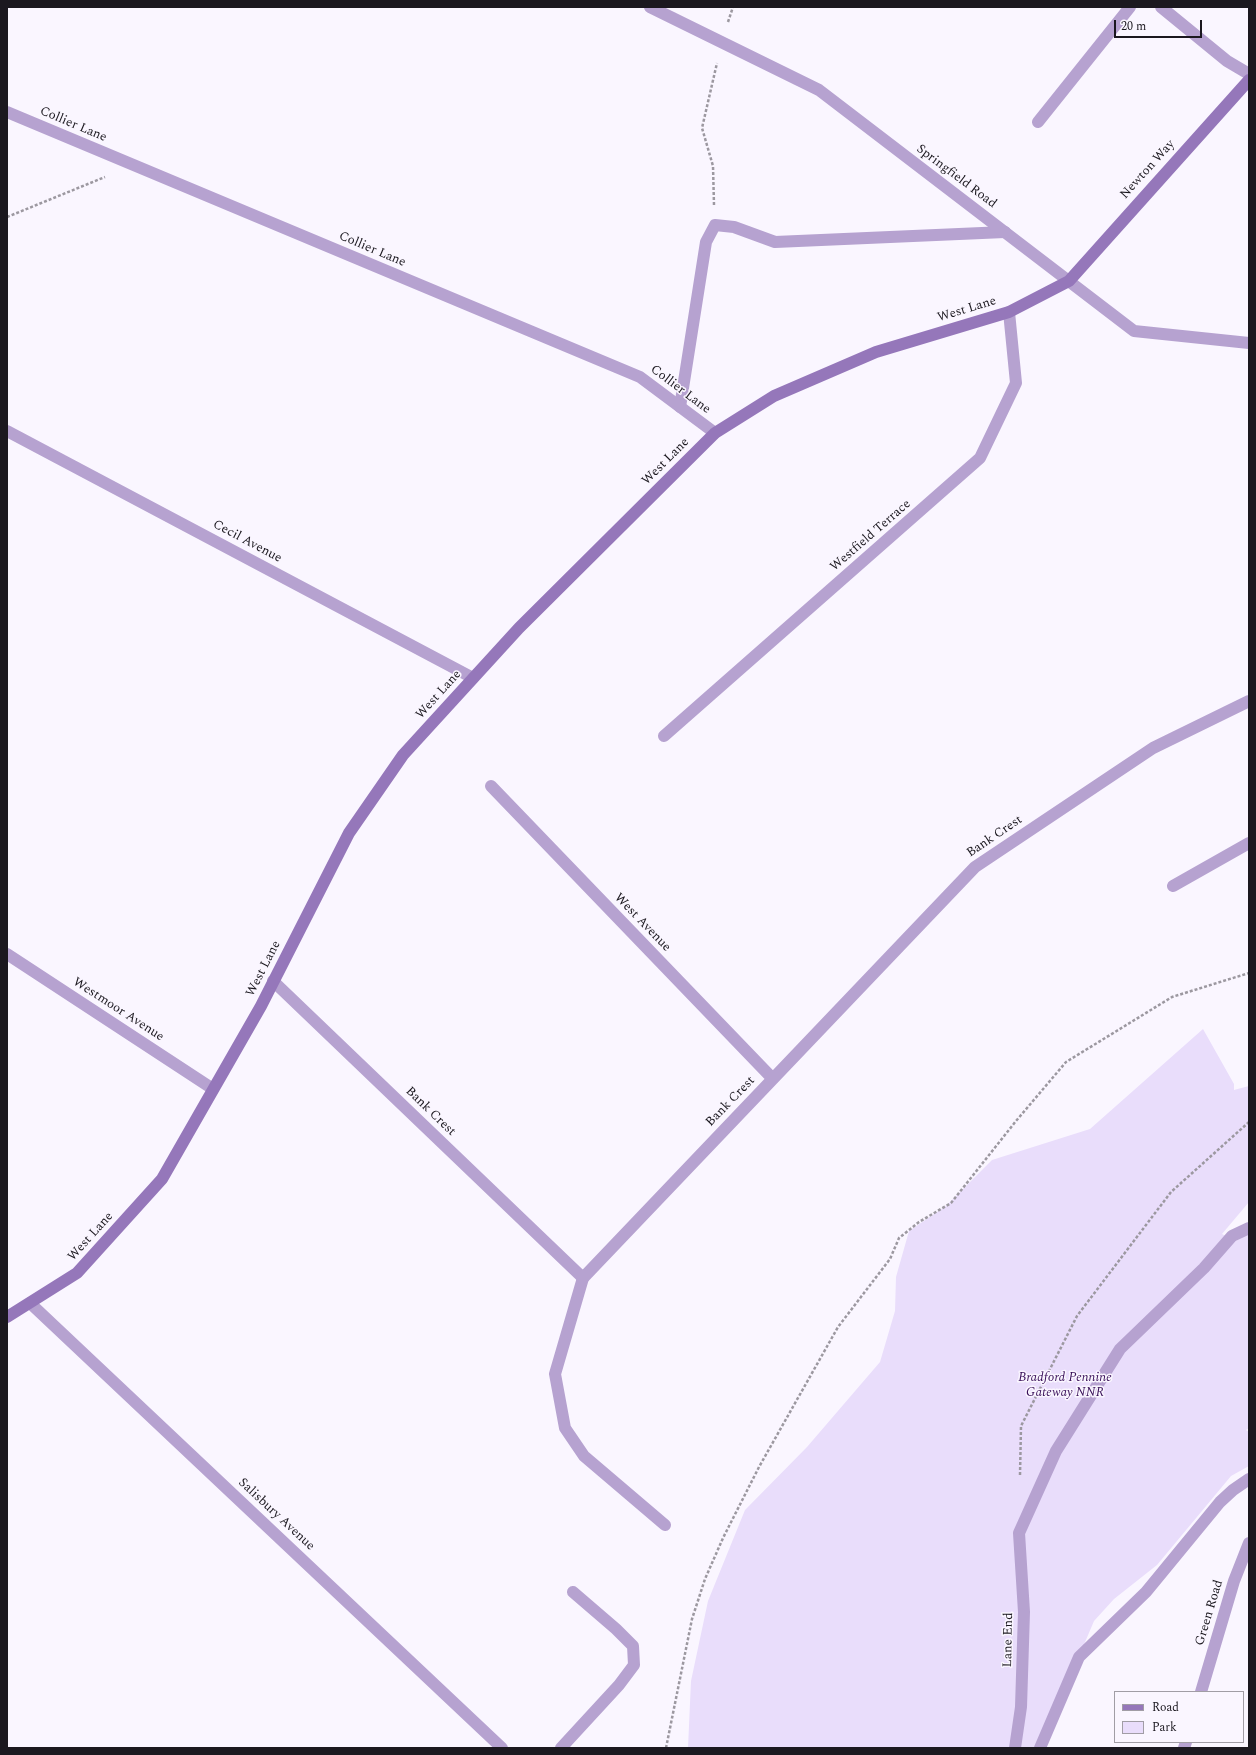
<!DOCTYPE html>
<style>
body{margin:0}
#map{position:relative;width:1256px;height:1755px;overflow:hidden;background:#faf6ff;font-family:Spectral,serif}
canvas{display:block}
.frame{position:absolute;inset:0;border:8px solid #1b181f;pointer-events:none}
.legend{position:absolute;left:1114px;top:1691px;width:130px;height:52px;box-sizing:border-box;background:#faf6ff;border:1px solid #a19da5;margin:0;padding:5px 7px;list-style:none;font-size:12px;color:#1b181f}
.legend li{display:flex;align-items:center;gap:8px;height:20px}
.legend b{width:20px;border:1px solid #a19da5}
.scale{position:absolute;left:1114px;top:20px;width:88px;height:18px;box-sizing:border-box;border:2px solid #1b181f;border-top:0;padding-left:5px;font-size:12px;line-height:14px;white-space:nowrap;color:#1b181f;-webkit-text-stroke:3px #faf6ff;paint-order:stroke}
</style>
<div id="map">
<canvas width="1256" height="1755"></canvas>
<div class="frame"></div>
<ul class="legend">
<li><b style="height:5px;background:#9577ba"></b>Road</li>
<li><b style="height:11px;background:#e9ddfb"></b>Park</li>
</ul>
<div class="scale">20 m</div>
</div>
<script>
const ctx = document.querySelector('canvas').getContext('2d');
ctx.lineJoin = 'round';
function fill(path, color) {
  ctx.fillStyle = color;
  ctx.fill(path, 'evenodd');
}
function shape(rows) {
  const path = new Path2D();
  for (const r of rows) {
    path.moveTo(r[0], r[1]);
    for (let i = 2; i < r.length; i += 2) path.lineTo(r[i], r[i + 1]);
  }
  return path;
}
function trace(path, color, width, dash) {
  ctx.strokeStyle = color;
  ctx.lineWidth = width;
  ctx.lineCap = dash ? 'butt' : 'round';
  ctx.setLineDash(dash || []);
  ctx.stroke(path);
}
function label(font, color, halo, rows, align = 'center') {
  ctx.font = font + ' Spectral,serif';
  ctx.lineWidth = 3;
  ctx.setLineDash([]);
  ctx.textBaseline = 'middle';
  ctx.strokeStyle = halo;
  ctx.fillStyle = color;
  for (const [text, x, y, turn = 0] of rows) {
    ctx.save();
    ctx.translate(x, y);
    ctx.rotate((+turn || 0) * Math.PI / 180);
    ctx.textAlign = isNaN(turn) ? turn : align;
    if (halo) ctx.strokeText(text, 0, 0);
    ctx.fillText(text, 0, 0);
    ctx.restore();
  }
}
const green = shape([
 [1203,1029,1234,1084,1234,1090,1249,1086,1249,1202,1222,1234,1236,1241,1249,1233,1249,1428,1246,1430,1249,1432,1249,1466,1231,1476,1157,1565,1114,1599,1094,1621,1040,1748,688,1748,691,1681,708,1601,745,1510,807,1447,880,1362,895,1311,896,1277,909,1231,946,1206,992,1160,1090,1129]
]);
const path = shape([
 [728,22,733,7],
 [714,205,713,166,702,128,717,63],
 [7,217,105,177],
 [1020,1475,1021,1426,1077,1316,1171,1192,1249,1122],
 [666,1748,692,1619,705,1579,723,1538,759,1467,838,1327,890,1259,899,1238,919,1222,951,1203,1016,1121,1066,1062,1172,997,1249,973]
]);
const lane = shape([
 [1161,7,1227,61,1249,74],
 [1038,122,1130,7],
 [680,407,706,242,715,225,734,227,775,242,1005,232],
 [583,1278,555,1374,565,1428,584,1456,665,1525],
 [561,1748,619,1685,634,1665,633,1646,616,1629,573,1592],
 [1015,1748,1021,1707,1024,1612,1019,1533,1056,1451,1120,1349,1204,1268,1232,1236,1249,1228],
 [1040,1748,1079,1657,1146,1592,1220,1502,1233,1490,1249,1479]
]);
const street = shape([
 [650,7,819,90,1134,331,1249,343],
 [7,112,640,377,715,433],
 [7,431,473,678],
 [664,736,980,458,1016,383,1009,312],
 [491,786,773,1079],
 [1173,886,1249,843],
 [7,954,213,1089],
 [273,981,583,1278,975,867,1153,748,1249,701],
 [30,1303,502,1748],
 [1201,1692,1234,1581,1249,1543],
 [1184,1748,1186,1742]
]);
const secondary = shape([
 [7,1317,77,1273,162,1179,261,1006,349,833,403,755,519,628,715,433,774,396,876,352,1009,312,1069,281,1249,80]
]);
const streetNames = [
 ["Collier Lane",73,125,23],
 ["Newton Way",1148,170,-48],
 ["Springfield Road",956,177,37],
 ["Collier Lane",372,250,23],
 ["West Lane",967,310,-17],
 ["Collier Lane",680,390,37],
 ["West Lane",666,462,-45],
 ["Westfield Terrace",871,536,-41],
 ["Cecil Avenue",247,542,28],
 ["West Lane",439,695,-48],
 ["Bank Crest",995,837,-34],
 ["West Avenue",642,923,46],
 ["West Lane",264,969,-63],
 ["Westmoor Avenue",118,1010,33],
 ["Bank Crest",731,1102,-46],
 ["Bank Crest",430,1112,44],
 ["West Lane",91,1237,-48],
 ["Salisbury Avenue",276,1515,43],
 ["Green Road",1210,1613,-73],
 ["Lane End",1009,1640,-89]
];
const parkNames = [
 ["Bradford Pennine",1065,1378],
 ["Gateway NNR",1065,1393]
];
fill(green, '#e9ddfb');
trace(path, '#9c98a0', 2.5, [3, 2]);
trace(lane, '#b6a2d0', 12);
trace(street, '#b6a2d0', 12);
trace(secondary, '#9577ba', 12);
label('13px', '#1b181f', '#faf6ff', streetNames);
label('italic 13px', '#391059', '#faf6ff', parkNames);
</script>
